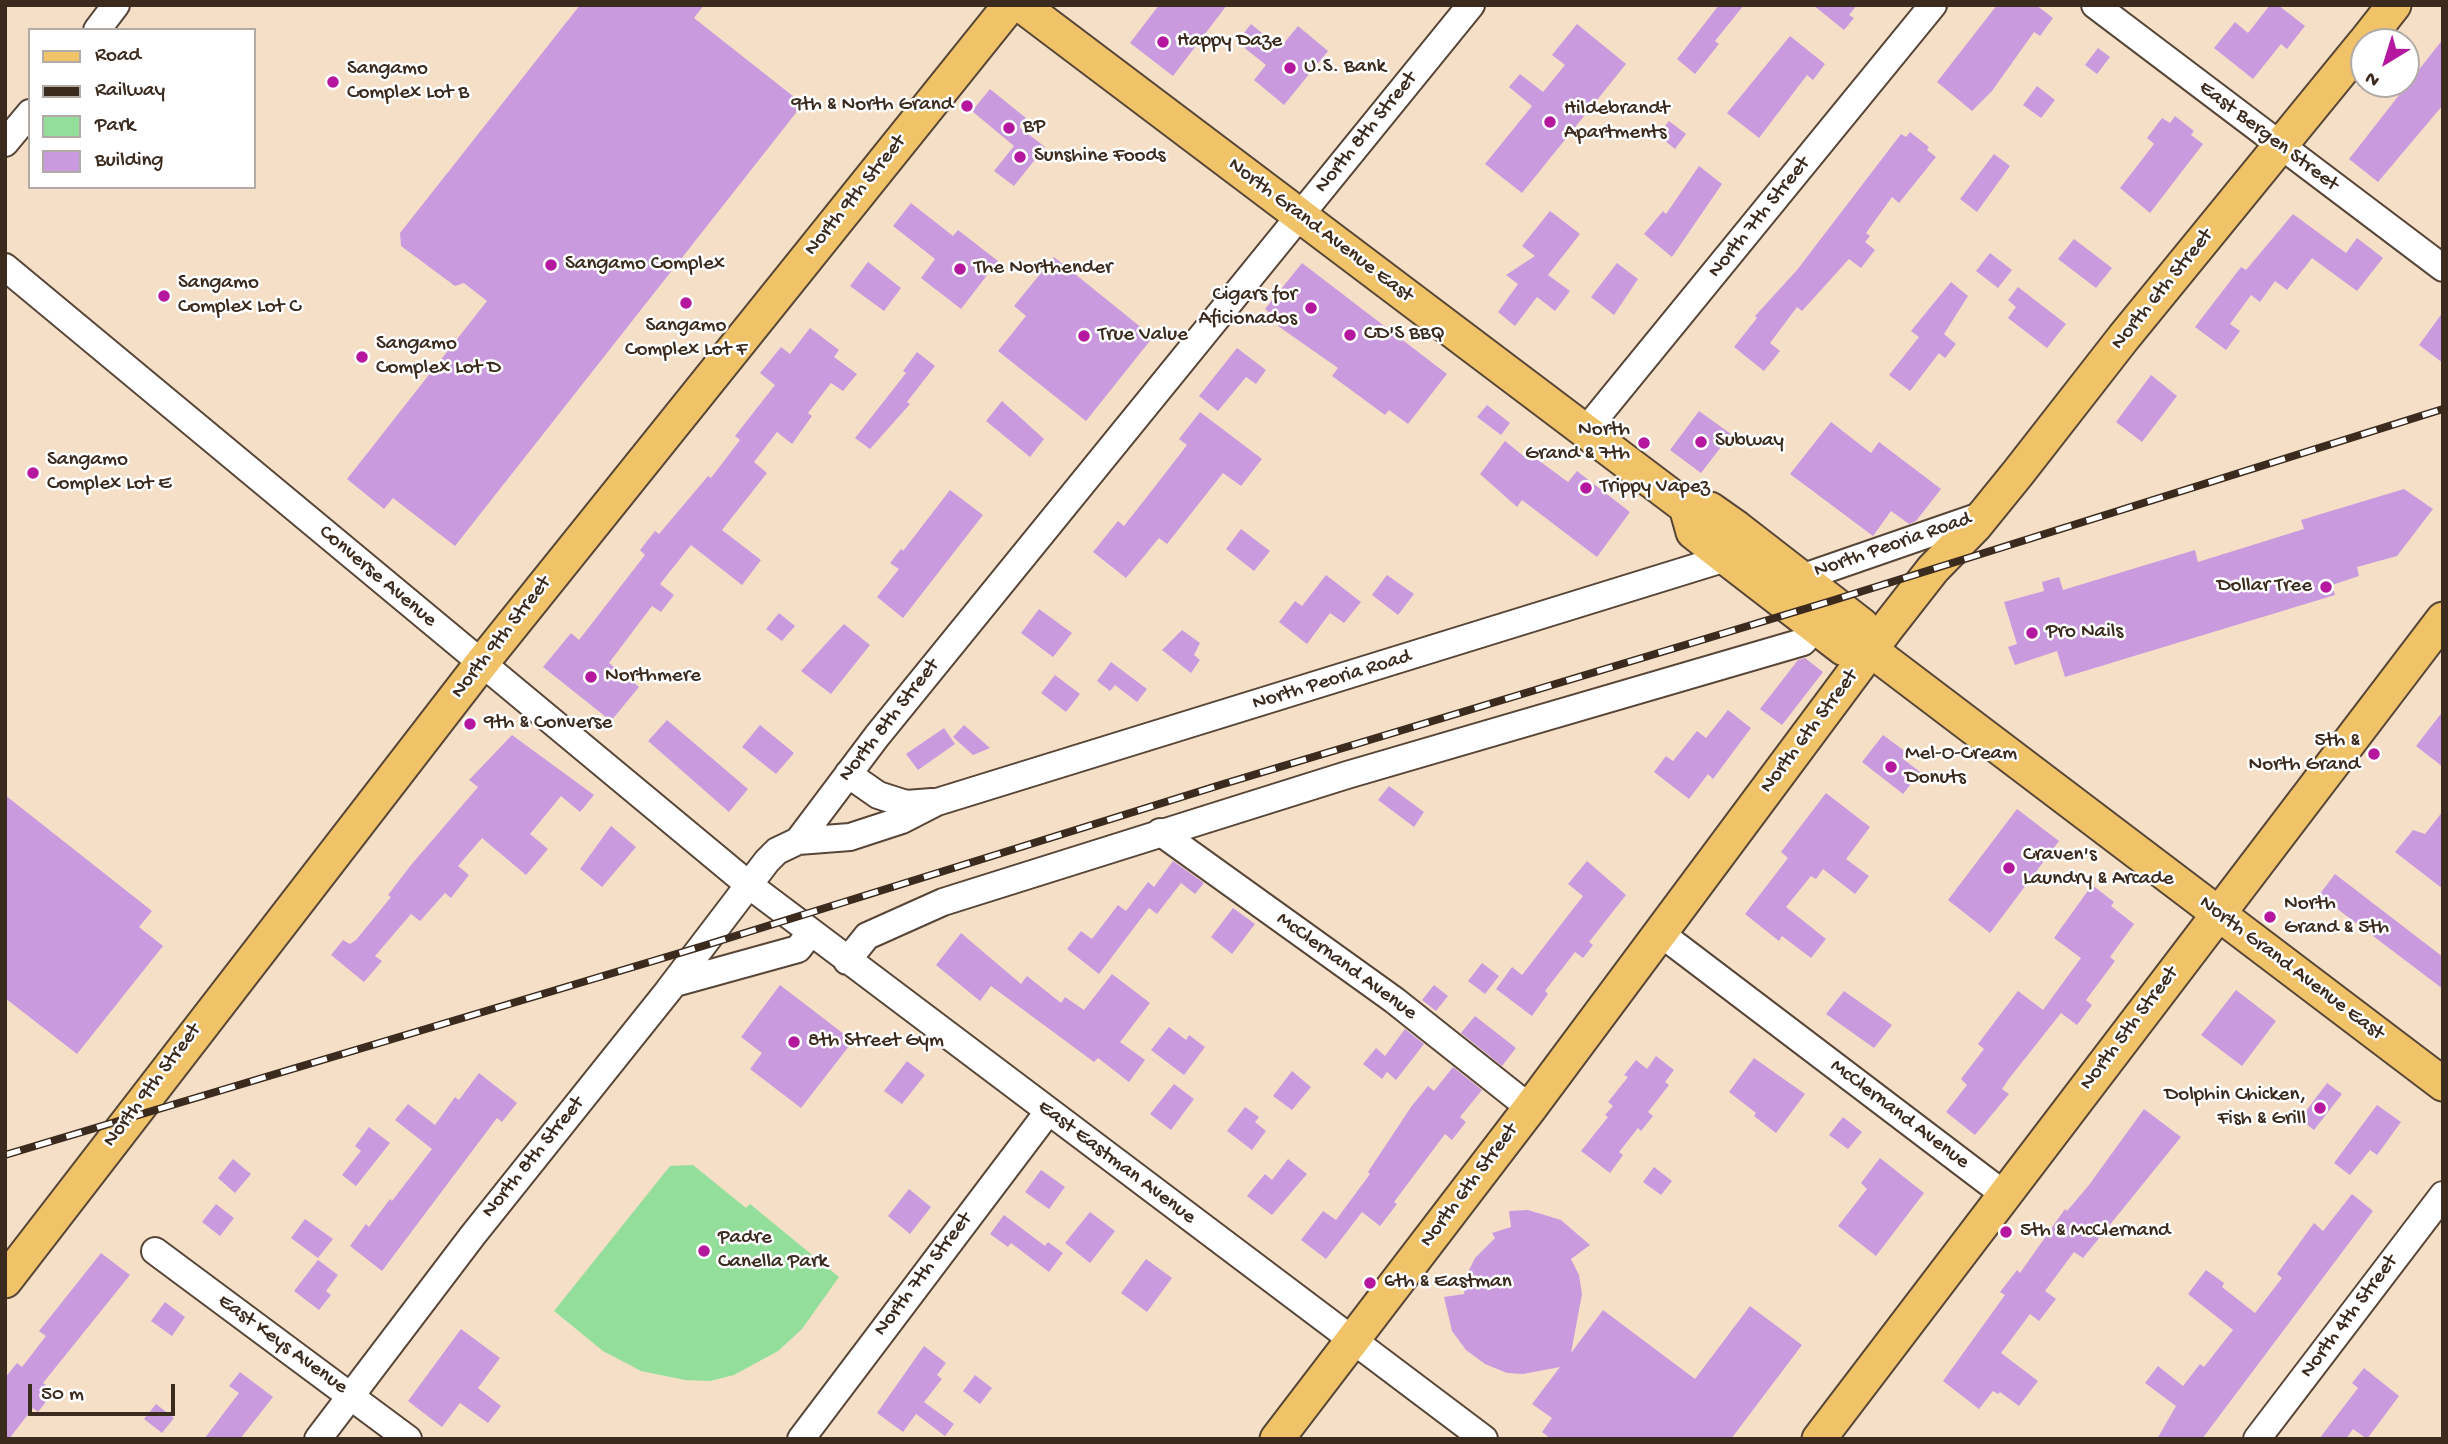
<!DOCTYPE html>
<style>
body{margin:0}
#map{position:relative;width:2448px;height:1444px;overflow:hidden;background:#f5e0c7;font-family:"Gochi Hand",sans-serif}
canvas{display:block}
.frame{position:absolute;inset:0;border:7px solid #3b2a1e;pointer-events:none}
.legend{position:absolute;left:28px;top:28px;width:228px;height:161px;box-sizing:border-box;background:#fff;border:2px solid #b1aaa5;margin:0;padding:9px 12px;list-style:none;font-size:21px;color:#3b2a1e}
.legend li{display:flex;align-items:center;gap:14px;height:35px}
.legend b{width:35px;border:2px solid #b1aaa5}
.north{position:absolute;left:2350px;top:28px;width:70px;height:70px;box-sizing:border-box;background:#fff;border:2px solid #b1aaa5;border-radius:50%;rotate:218deg;font-size:19px;font-weight:700;line-height:28px;text-align:center;color:#3b2a1e}
.north::after{content:'';display:block;margin:auto;width:24px;height:32px;background:#b5179e;clip-path:polygon(50% 0,100% 100%,50% 72%,0 100%)}
.scale{position:absolute;left:28px;top:1384px;width:147px;height:32px;box-sizing:border-box;border:4px solid #3b2a1e;border-top:0;padding-left:9px;font-size:21px;line-height:24px;white-space:nowrap;color:#3b2a1e;-webkit-text-stroke:5px #fff;paint-order:stroke}
</style>
<div id="map">
<canvas width="2448" height="1444"></canvas>
<div class="frame"></div>
<ul class="legend">
<li><b style="height:9px;background:#f0c369"></b>Road</li>
<li><b style="height:9px;background:#3b2a1e"></b>Railway</li>
<li><b style="height:19px;background:#93de9a"></b>Park</li>
<li><b style="height:19px;background:#ca9adf"></b>Building</li>
</ul>
<div class="north">N</div>
<div class="scale">50 m</div>
</div>
<script>
const ctx = document.querySelector('canvas').getContext('2d');
ctx.lineJoin = 'round';
function fill(path, color) {
  ctx.fillStyle = color;
  ctx.fill(path, 'evenodd');
}
function shape(rows) {
  const path = new Path2D();
  for (const r of rows) {
    path.moveTo(r[0], r[1]);
    for (let i = 2; i < r.length; i += 2) path.lineTo(r[i], r[i + 1]);
  }
  return path;
}
function trace(path, color, width, dash) {
  ctx.strokeStyle = color;
  ctx.lineWidth = width;
  ctx.lineCap = dash ? 'butt' : 'round';
  ctx.setLineDash(dash || []);
  ctx.stroke(path);
}
function label(font, color, halo, rows, align = 'center') {
  ctx.font = font + ' "Gochi Hand",sans-serif';
  ctx.lineWidth = 5;
  ctx.setLineDash([]);
  ctx.textBaseline = 'middle';
  ctx.strokeStyle = halo;
  ctx.fillStyle = color;
  for (const [text, x, y, turn = 0] of rows) {
    ctx.save();
    ctx.translate(x, y);
    ctx.rotate((+turn || 0) * Math.PI / 180);
    ctx.textAlign = isNaN(turn) ? turn : align;
    if (halo) ctx.strokeText(text, 0, 0);
    ctx.fillText(text, 0, 0);
    ctx.restore();
  }
}
const green = shape([
 [693,1165,746,1208,750,1204,839,1277,802,1329,778,1351,734,1375,710,1381,685,1380,641,1371,603,1351,554,1311,670,1166]
]);
const building = shape([
 [580,5,704,5,694,18,803,104,455,546,393,498,384,509,347,479,487,301,464,283,455,286,401,246,400,233],
 [1159,5,1227,5,1173,76,1130,43],
 [1719,5,1744,5,1715,41,1719,44,1695,74,1677,59],
 [1813,5,1857,5,1849,15,1854,18,1844,30],
 [1997,5,2036,5,2053,18,2040,36,2034,32,1992,91,1972,111,1937,82],
 [2270,5,2278,5,2305,26,2287,49,2281,44,2253,79,2214,48,2235,22,2248,33],
 [1251,24,1280,48,1298,26,1328,51,1284,105,1254,80,1266,65,1237,42],
 [1577,24,1626,64,1522,193,1485,164,1532,106,1509,87,1520,74,1543,92,1565,65,1552,55],
 [1790,36,1825,64,1813,80,1807,75,1759,138,1727,113],
 [2443,39,2443,105,2378,182,2349,159],
 [2098,48,2110,57,2097,74,2085,65],
 [2037,86,2055,100,2041,118,2023,105],
 [990,89,1026,118,1019,127,1045,147,1014,186,994,171,1014,146,972,111],
 [2175,116,2194,131,2191,135,2203,144,2150,213,2120,188,2154,144,2147,138,2162,118,2170,123],
 [1669,121,1686,134,1675,149,1658,135],
 [1910,132,1929,147,1927,150,1936,157,1899,203,1892,197,1866,233,1870,236,1865,242,1875,250,1861,268,1849,259,1802,311,1797,307,1770,343,1780,351,1764,371,1734,347,1757,318,1755,316,1797,270,1901,134,1906,137],
 [1994,154,2010,166,1977,212,1960,199],
 [1699,166,1722,184,1672,257,1644,234,1663,211,1666,214],
 [911,203,953,236,958,230,998,261,961,309,921,278,935,259,893,226],
 [1550,211,1580,234,1548,275,1570,291,1555,311,1537,297,1515,326,1498,312,1518,284,1506,275,1535,256,1522,246],
 [2293,214,2346,253,2357,238,2383,258,2357,291,2312,258,2287,290,2275,281,2260,302,2251,295,2230,324,2240,331,2226,350,2195,327,2241,267,2246,270],
 [2074,239,2112,268,2096,288,2058,259],
 [1990,253,2012,270,1998,288,1976,271],
 [1054,257,1153,337,1086,421,998,351,1026,316,1014,306],
 [868,262,901,288,884,311,850,286],
 [1302,263,1447,374,1408,424,1389,410,1385,415,1332,376,1338,368,1278,326,1281,322,1265,309],
 [1617,263,1638,279,1614,315,1591,297],
 [1951,282,1968,296,1944,334,1956,344,1945,358,1939,353,1910,391,1889,375,1919,337,1911,331],
 [2018,287,2066,324,2047,348,2008,318,2016,307,2008,300],
 [2443,312,2443,363,2419,345],
 [810,328,839,350,834,357,857,374,843,391,831,383,808,413,812,416,792,444,777,432,754,462,767,473,722,530,761,560,742,585,691,545,660,584,674,595,661,612,652,606,609,663,639,687,611,721,543,667,571,633,579,640,645,555,640,550,655,531,659,534,708,476,711,478,740,440,735,436,775,385,760,373,781,347,790,354],
 [1237,348,1266,370,1256,384,1246,377,1218,411,1199,396],
 [917,352,935,366,907,402,910,404,870,449,855,438,906,373,903,371],
 [2151,375,2177,396,2142,442,2116,422],
 [1002,401,1044,439,1030,457,986,421],
 [1487,405,1510,423,1501,435,1477,417],
 [1699,411,1731,434,1701,473,1670,450],
 [1200,412,1262,459,1241,486,1223,473,1167,544,1159,538,1126,578,1093,552,1118,521,1124,526,1153,489,1187,445,1179,439],
 [1831,422,1871,453,1879,442,1941,489,1916,521,1909,524,1891,511,1873,536,1790,474],
 [1505,441,1526,458,1530,454,1568,482,1577,471,1630,512,1597,557,1522,500,1517,507,1480,474],
 [2404,489,2433,509,2397,556,2357,567,2359,576,2332,585,2335,595,2065,677,2057,651,2015,665,2008,647,2017,644,2004,602,2044,591,2042,582,2059,577,2063,590,2195,550,2198,562,2304,529,2301,520],
 [950,490,983,515,903,618,877,597,899,569,890,563,901,549,903,551],
 [1241,529,1270,551,1254,571,1226,549],
 [1326,575,1361,602,1344,623,1330,613,1307,644,1279,622,1295,601,1302,606],
 [1387,575,1414,594,1398,615,1372,595],
 [1039,609,1072,633,1053,657,1021,633],
 [779,613,795,626,782,641,766,629],
 [844,624,870,645,831,694,801,671],
 [1182,630,1200,643,1194,655,1200,660,1191,673,1162,650],
 [1805,658,1823,672,1782,725,1760,709,1798,660],
 [1111,662,1147,689,1137,702,1115,685,1110,691,1097,681],
 [1055,675,1080,694,1066,712,1041,693],
 [1728,710,1751,728,1713,779,1708,774,1689,799,1654,772,1666,756,1673,761,1697,731,1706,738],
 [2443,711,2443,767,2416,746],
 [667,720,748,789,729,812,648,741],
 [760,725,794,753,776,774,742,747],
 [964,725,990,748,973,755,953,737],
 [944,728,955,744,918,770,906,754],
 [512,735,594,795,580,812,561,796,530,834,548,849,526,875,482,838,458,866,469,875,451,898,445,893,420,921,411,914,375,956,382,961,364,982,331,955,343,940,350,944,356,940,391,897,388,895,411,865,478,787,469,780],
 [1883,735,1906,752,1902,758,1920,772,1903,794,1862,762],
 [1389,786,1424,812,1414,827,1378,800],
 [1826,793,1870,827,1846,859,1869,876,1855,894,1823,869,1816,879,1811,876,1786,907,1826,939,1811,958,1782,936,1779,941,1745,914,1788,858,1781,852],
 [5,795,152,911,139,927,163,946,77,1054,5,998],
 [2017,809,2059,841,1990,933,1948,900],
 [2443,811,2443,889,2395,852,2413,830,2425,834],
 [611,826,636,847,602,887,580,869],
 [1173,861,1204,883,1195,894,1181,883,1157,914,1149,908,1099,974,1067,949,1081,931,1092,939,1118,905,1126,911,1148,882,1154,887],
 [1587,861,1626,895,1589,942,1593,945,1583,958,1575,952,1545,991,1548,994,1532,1016,1496,989,1512,967,1522,975,1583,896,1568,884],
 [2335,874,2443,957,2443,989,2319,895],
 [2092,885,2114,902,2111,906,2134,924,2110,957,2115,961,2086,1000,2092,1005,2077,1025,2061,1013,2008,1080,2002,1089,2009,1094,1975,1135,1946,1112,1967,1085,1961,1079,1984,1049,1978,1044,2018,991,2043,1010,2081,958,2054,938],
 [1233,908,1255,924,1232,954,1211,937],
 [961,933,1021,984,1027,976,1061,1003,1065,997,1084,1010,1112,974,1150,1003,1120,1042,1145,1060,1129,1082,1098,1058,1094,1062,991,986,980,1001,936,965],
 [1482,963,1499,976,1485,994,1468,981],
 [780,985,853,1041,801,1108,750,1069,762,1053,741,1037],
 [1434,985,1448,996,1436,1011,1422,1000],
 [2236,990,2276,1021,2242,1066,2201,1035],
 [1844,991,1892,1025,1874,1048,1826,1014],
 [1475,1016,1516,1048,1502,1066,1461,1033],
 [1169,1027,1186,1040,1189,1035,1205,1047,1184,1075,1151,1050],
 [1405,1029,1424,1044,1396,1080,1387,1072,1382,1079,1363,1064,1376,1048,1385,1056],
 [1656,1056,1674,1070,1665,1082,1669,1085,1648,1112,1653,1116,1641,1131,1638,1128,1619,1152,1623,1155,1610,1173,1581,1151,1608,1117,1605,1115,1613,1106,1608,1102,1628,1077,1624,1075,1636,1060,1647,1069],
 [1754,1058,1805,1094,1776,1133,1754,1116,1756,1113,1729,1092],
 [907,1061,925,1075,902,1104,884,1091],
 [1453,1067,1482,1090,1460,1117,1466,1122,1452,1140,1445,1134,1394,1202,1397,1204,1380,1226,1362,1212,1326,1259,1301,1240,1323,1211,1336,1220,1370,1174,1368,1172,1411,1107,1428,1086,1434,1091],
 [1292,1071,1311,1087,1292,1110,1273,1096],
 [479,1073,517,1103,502,1122,497,1118,382,1271,350,1246,366,1224,369,1227,390,1199,392,1201,432,1149,395,1120,408,1104,435,1125,455,1097,459,1100],
 [2327,1083,2342,1094,2314,1130,2300,1119],
 [1174,1084,1194,1099,1171,1130,1150,1114],
 [2377,1105,2401,1122,2377,1155,2370,1150,2350,1175,2334,1163],
 [1245,1107,1259,1117,1255,1122,1266,1131,1252,1150,1227,1131],
 [2144,1109,2181,1137,2083,1258,2074,1252,2045,1291,2056,1299,2039,1321,2030,1314,2001,1353,2038,1381,2019,1406,2000,1392,1998,1394,1993,1391,1979,1409,1943,1381,2005,1295,2000,1292,2017,1270,2020,1273,2065,1209,2067,1211,2089,1185],
 [1843,1117,1862,1132,1848,1149,1829,1135],
 [369,1127,390,1143,356,1186,342,1175,361,1151,355,1146],
 [1880,1158,1924,1193,1876,1256,1838,1226,1867,1189,1861,1183],
 [233,1159,251,1174,235,1193,218,1178],
 [1288,1159,1307,1174,1272,1215,1247,1196,1265,1174,1272,1180],
 [1654,1167,1672,1181,1661,1195,1643,1182],
 [1041,1170,1065,1187,1049,1209,1025,1192],
 [909,1189,931,1207,910,1234,888,1216],
 [2352,1194,2373,1211,2202,1439,2157,1439,2176,1406,2145,1383,2158,1366,2183,1386,2200,1364,2204,1367,2233,1330,2188,1294,2206,1270,2224,1283,2222,1287,2255,1313,2282,1278,2277,1274,2314,1223,2323,1231],
 [216,1204,234,1218,220,1236,202,1222],
 [1528,1210,1561,1220,1590,1245,1571,1259,1579,1275,1582,1294,1571,1353,1603,1310,1695,1379,1750,1306,1802,1345,1731,1439,1551,1439,1542,1432,1552,1418,1532,1404,1560,1367,1523,1374,1507,1373,1485,1364,1466,1350,1452,1331,1444,1297,1464,1294,1467,1274,1475,1258,1495,1238,1492,1233,1511,1227,1509,1211],
 [1090,1212,1115,1231,1090,1263,1065,1243],
 [1004,1215,1045,1246,1048,1242,1063,1253,1049,1272,1011,1243,1008,1247,990,1234],
 [305,1219,333,1239,318,1258,291,1238],
 [101,1253,130,1275,43,1383,54,1391,38,1412,33,1408,9,1439,5,1439,5,1378,17,1363,22,1367,46,1336,39,1331],
 [1146,1259,1172,1278,1147,1312,1121,1293],
 [318,1260,338,1275,326,1291,331,1295,319,1310,294,1291],
 [165,1302,185,1317,172,1336,151,1321],
 [461,1329,500,1358,478,1388,501,1406,488,1423,460,1403,442,1427,408,1401],
 [924,1346,946,1363,937,1375,942,1379,924,1402,954,1424,945,1436,916,1414,903,1432,877,1413],
 [2364,1368,2399,1396,2367,1439,2353,1429,2346,1439,2319,1439,2358,1388,2352,1383],
 [240,1372,273,1397,240,1439,204,1439,239,1393,229,1386],
 [975,1375,992,1388,980,1404,963,1391],
 [156,1404,174,1418,162,1433,144,1419]
]);
const minor = shape([
 [2095,5,2443,268],
 [97,30,116,5],
 [5,143,30,113],
 [5,267,749,885,1484,1439],
 [1586,430,1933,5],
 [1801,578,1983,515],
 [848,774,878,795,906,804,932,802],
 [1160,832,1394,1000,1530,1108],
 [798,841,850,837,902,820,937,802,1726,558],
 [1660,933,2005,1195],
 [847,961,867,936,943,902,1347,775,1803,642,1816,627],
 [675,983,798,949,810,933],
 [155,1251,408,1439],
 [318,1439,473,1235,668,991,767,861,777,851,798,841,877,736,1471,5],
 [801,1439,1048,1112],
 [2257,1439,2443,1195]
]);
const major = shape([
 [1021,5,1686,507,1710,509,1737,528,1862,625,1872,651,2443,1084],
 [2365,42,2394,5],
 [1686,507,1693,532,1726,558,1844,649,1872,651],
 [5,1281,481,664,1010,5],
 [1277,1439,1530,1108,1890,624,1933,569,1975,526,2018,473,2124,337,2364,43],
 [1819,1439,2443,619]
]);
const rail = shape([
 [5,1155,703,946,1220,785,1831,601,2443,409]
]);
const markers = [
 [1163,42,7,"#b5179e"],
 [1290,68,7,"#b5179e"],
 [333,82,7,"#b5179e"],
 [967,106,7,"#b5179e"],
 [1550,122,7,"#b5179e"],
 [1009,128,7,"#b5179e"],
 [1020,157,7,"#b5179e"],
 [551,265,7,"#b5179e"],
 [960,269,7,"#b5179e"],
 [164,296,7,"#b5179e"],
 [686,303,7,"#b5179e"],
 [1311,308,7,"#b5179e"],
 [1350,335,7,"#b5179e"],
 [1084,336,7,"#b5179e"],
 [362,357,7,"#b5179e"],
 [1701,442,7,"#b5179e"],
 [1644,443,7,"#b5179e"],
 [33,473,7,"#b5179e"],
 [1586,488,7,"#b5179e"],
 [2326,587,7,"#b5179e"],
 [2032,633,7,"#b5179e"],
 [591,677,7,"#b5179e"],
 [470,724,7,"#b5179e"],
 [2374,754,7,"#b5179e"],
 [1891,767,7,"#b5179e"],
 [2009,868,7,"#b5179e"],
 [2270,917,7,"#b5179e"],
 [794,1042,7,"#b5179e"],
 [2320,1108,7,"#b5179e"],
 [2006,1232,7,"#b5179e"],
 [704,1251,7,"#b5179e"],
 [1370,1283,7,"#b5179e"]
];
const poiNames = [
 ["Happy Daze",1177,42],
 ["U.S. Bank",1304,68],
 ["Sangamo",347,70],
 ["Complex Lot B",347,94],
 ["9th & North Grand",953,106,"right"],
 ["Hildebrandt",1564,110],
 ["Apartments",1564,134],
 ["BP",1023,128],
 ["Sunshine Foods",1034,157],
 ["Sangamo Complex",565,265],
 ["The Northender",974,269],
 ["Sangamo",178,284],
 ["Complex Lot C",178,308],
 ["Cigars for",1297,296,"right"],
 ["Aficionados",1297,320,"right"],
 ["Sangamo",686,327,"center"],
 ["Complex Lot F",686,351,"center"],
 ["CD'S BBQ",1364,335],
 ["True Value",1098,336],
 ["Sangamo",376,345],
 ["Complex Lot D",376,369],
 ["North",1630,431,"right"],
 ["Grand & 7th",1630,455,"right"],
 ["Subway",1715,442],
 ["Sangamo",47,461],
 ["Complex Lot E",47,485],
 ["Trippy Vapez",1600,488],
 ["Dollar Tree",2312,587,"right"],
 ["Pro Nails",2046,633],
 ["Northmere",605,677],
 ["9th & Converse",484,724],
 ["5th &",2360,742,"right"],
 ["North Grand",2360,766,"right"],
 ["Mel-O-Cream",1905,755],
 ["Donuts",1905,779],
 ["Craven's",2023,856],
 ["Laundry & Arcade",2023,880],
 ["North",2284,905],
 ["Grand & 5th",2284,929],
 ["8th Street Gym",808,1042],
 ["Dolphin Chicken,",2306,1096,"right"],
 ["Fish & Grill",2306,1120,"right"],
 ["5th & McClernand",2020,1232],
 ["Padre",718,1239],
 ["Canella Park",718,1263],
 ["6th & Eastman",1384,1283]
];
const streetNames = [
 ["North 8th Street",1367,133,-51],
 ["East Bergen Street",2268,137,37],
 ["North 9th Street",856,196,-51],
 ["North 7th Street",1760,218,-51],
 ["North Grand Avenue East",1320,231,37],
 ["North 6th Street",2163,290,-51],
 ["North Peoria Road",1893,546,-19],
 ["Converse Avenue",377,577,40],
 ["North 9th Street",502,638,-52],
 ["North Peoria Road",1332,681,-17],
 ["North 8th Street",890,721,-52],
 ["North 6th Street",1810,732,-53],
 ["McClernand Avenue",1346,967,36],
 ["North Grand Avenue East",2291,969,37],
 ["North 5th Street",2130,1029,-53],
 ["North 9th Street",153,1086,-53],
 ["McClernand Avenue",1899,1115,37],
 ["North 8th Street",534,1158,-51],
 ["East Eastman Avenue",1116,1163,37],
 ["North 6th Street",1470,1186,-53],
 ["North 7th Street",924,1275,-53],
 ["North 4th Street",2350,1317,-53],
 ["East Keys Avenue",282,1345,36]
];
fill(green, '#93de9a');
fill(building, '#ca9adf');
trace(minor, '#574537', 30);
trace(major, '#574537', 37);
trace(minor, '#fff', 26);
trace(major, '#f0c369', 33);
trace(rail, '#3b2a1e', 8);
trace(rail, '#fff', 5, [16]);
for (const [x, y, r, color] of markers) {
  const dot = new Path2D();
  dot.arc(x, y, r, 0, 2 * Math.PI);
  ctx.fillStyle = color;
  ctx.fill(dot);
  trace(dot, '#fff', 2.5);
}
label('21px', '#3b2a1e', '#fff', poiNames, 'left');
label('21px', '#3b2a1e', '#fff', streetNames);
</script>
